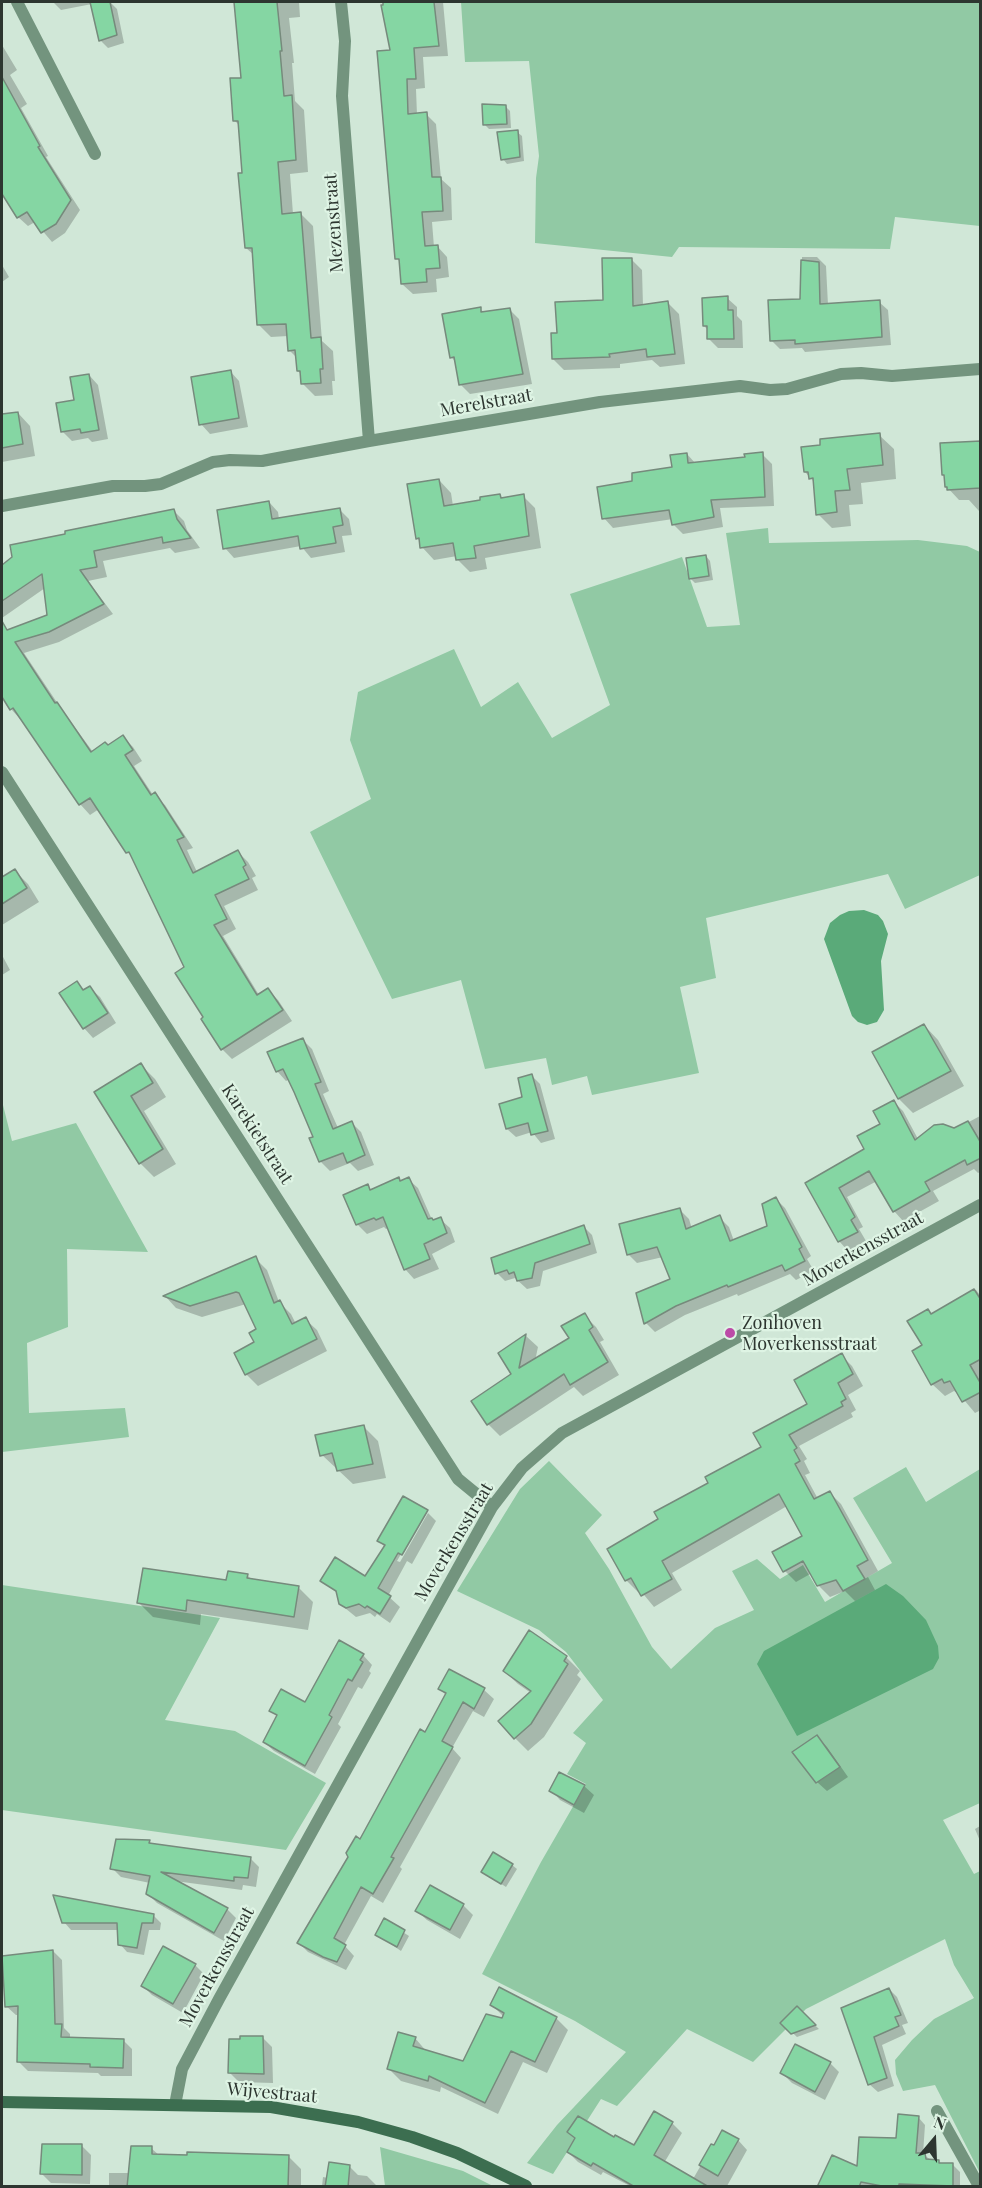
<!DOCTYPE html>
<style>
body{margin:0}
#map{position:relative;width:982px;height:2188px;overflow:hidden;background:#d0e7d7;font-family:"Playfair Display",serif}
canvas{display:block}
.frame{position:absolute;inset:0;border:3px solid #2d3630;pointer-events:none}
.north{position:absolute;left:904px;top:2110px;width:60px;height:60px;-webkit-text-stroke:4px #def4e4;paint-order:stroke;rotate:19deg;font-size:16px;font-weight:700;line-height:24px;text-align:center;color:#2d3630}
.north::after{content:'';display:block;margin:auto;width:21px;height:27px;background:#2d3630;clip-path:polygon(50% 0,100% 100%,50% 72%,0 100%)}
</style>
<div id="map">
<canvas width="982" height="2188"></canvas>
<div class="frame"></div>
<div class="north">N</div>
</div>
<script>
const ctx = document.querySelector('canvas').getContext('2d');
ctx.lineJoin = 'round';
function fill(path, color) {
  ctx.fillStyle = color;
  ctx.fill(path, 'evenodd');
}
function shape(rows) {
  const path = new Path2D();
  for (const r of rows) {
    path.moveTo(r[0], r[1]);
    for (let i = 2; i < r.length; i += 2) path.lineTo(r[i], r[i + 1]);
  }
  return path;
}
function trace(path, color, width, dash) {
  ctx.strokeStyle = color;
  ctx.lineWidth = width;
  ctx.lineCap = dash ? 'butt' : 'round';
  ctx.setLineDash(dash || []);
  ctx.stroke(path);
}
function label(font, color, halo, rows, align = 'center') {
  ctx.font = font + ' "Playfair Display",serif';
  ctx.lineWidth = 4.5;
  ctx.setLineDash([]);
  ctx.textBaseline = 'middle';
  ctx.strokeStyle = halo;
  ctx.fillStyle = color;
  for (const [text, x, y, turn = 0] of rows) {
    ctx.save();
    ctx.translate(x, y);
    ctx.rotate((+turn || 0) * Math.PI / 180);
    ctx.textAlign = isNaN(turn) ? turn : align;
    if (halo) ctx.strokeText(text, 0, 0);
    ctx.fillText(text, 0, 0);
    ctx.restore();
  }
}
const green = shape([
 [461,2,980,2,980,226,895,217,890,249,679,247,672,257,535,243,536,178,539,156,529,61,465,62],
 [768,528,769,543,918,540,967,546,980,552,980,875,905,909,888,874,706,918,716,978,680,987,699,1073,592,1095,587,1076,552,1085,546,1058,485,1069,461,980,392,999,310,832,371,799,350,740,358,692,454,649,481,707,518,682,552,738,610,705,570,594,682,557,707,627,740,625,726,533],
 [2,1101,12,1141,76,1123,148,1252,67,1249,68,1327,27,1343,29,1413,125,1408,129,1437,2,1452],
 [549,1461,602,1515,585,1533,609,1569,652,1647,671,1669,715,1628,754,1610,732,1571,757,1559,780,1579,803,1565,825,1602,892,1563,853,1498,906,1467,926,1502,980,1469,980,1803,943,1820,974,1874,980,1871,980,2173,935,2085,903,2091,896,2074,895,2060,912,2040,934,2019,974,1998,954,1965,945,1939,806,2009,753,2062,687,2029,617,2106,601,2099,553,2174,527,2163,557,2125,626,2052,575,2021,482,1974,541,1862,586,1784,567,1774,586,1743,573,1733,603,1700,566,1652,539,1630,457,1591,520,1489],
 [2,1585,220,1618,165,1720,235,1731,326,1783,286,1850,2,1810],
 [380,2147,463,2171,493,2186,385,2186]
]);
const water = shape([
 [864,910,878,915,883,921,888,934,881,961,884,1010,877,1022,867,1025,858,1022,852,1016,824,939,830,923,840,915,849,911],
 [886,1584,903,1596,926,1620,938,1646,939,1658,933,1669,797,1736,757,1664,764,1651]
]);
const shadow = shape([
 [53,2,110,2,117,9,124,43,108,48,100,40,92,4,61,10],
 [236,2,299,2,300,17,289,18,294,63,292,63,295,101,304,110,308,172,290,174,293,214,301,214,313,226,322,341,333,351,335,381,332,381,333,395,315,396,303,384,302,375,298,371,297,358,289,350,288,336,271,337,259,325,254,255,246,248,240,126,234,120,243,79],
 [384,2,443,2,448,56,423,57,425,88,416,89,417,115,426,114,436,124,441,179,451,188,452,220,432,222,434,247,437,246,447,257,449,277,436,279,437,292,413,294,402,284,400,262,397,258,391,52],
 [2,45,17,70,10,75,27,104,21,108,48,156,46,157,80,210,65,233,52,242,35,222,28,226,18,217,2,183],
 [506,107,510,111,511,128,489,129,485,125],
 [517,132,522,136,524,161,507,164,503,159],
 [802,257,817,257,826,266,828,305,879,302,888,310,891,345,805,352,802,348,780,349,771,340,802,300],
 [631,259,642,270,643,306,668,303,679,314,685,364,660,367,652,360,620,364,620,368,564,370,553,359,558,334,604,301],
 [2,265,9,277,2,282],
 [727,298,737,307,737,316,742,321,743,348,718,348,709,339,708,330,704,326],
 [480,309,485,313,509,309,519,319,532,384,470,394,460,384,456,362,451,357],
 [230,371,239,381,248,427,210,434,201,424],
 [89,375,98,385,108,439,92,442,88,438,72,441,62,431],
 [18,413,30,426,35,456,2,462,2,415],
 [879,435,894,449,896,479,861,483,863,504,849,505,851,526,832,528,818,514,815,483,805,472],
 [980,442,980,510,979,511,969,500,959,500,946,486,946,477,943,475],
 [687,454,696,464,746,459,762,454,772,464,774,506,720,508,723,527,683,534,674,525,673,519,613,528,604,518,634,483,674,468],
 [439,480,451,493,453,506,482,501,499,495,503,499,523,496,535,508,541,548,485,558,487,569,470,572,458,560,457,556,434,560,422,547,421,542,417,538],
 [269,502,278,512,279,519,340,510,349,519,352,535,342,536,345,552,311,558,301,546,234,558,225,548],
 [174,511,184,521,187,530,200,548,175,553,170,548,103,561,107,577,88,581,113,614,59,642,24,653,60,707,93,752,108,747,123,737,133,747,142,761,134,766,153,795,165,805,193,848,187,850,197,872,238,852,248,862,256,876,252,878,258,890,224,906,236,929,223,936,259,995,268,990,278,1000,292,1021,232,1059,222,1049,205,1017,186,968,134,858,127,852,99,809,90,815,80,804,21,720,11,709,8,692,2,683,2,633,49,616,45,588,2,618,2,566,14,558],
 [706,556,710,561,713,580,695,583,690,578],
 [15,871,28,884,39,902,2,925,2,879],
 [2,955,10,970,2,975],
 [77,983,85,991,90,988,100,997,116,1023,93,1038,84,1028],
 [924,1025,938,1040,964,1086,913,1113,899,1099,874,1053],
 [302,1039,312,1049,329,1091,323,1094,338,1128,352,1123,361,1132,374,1165,358,1171,350,1163,330,1171,320,1161,314,1138,290,1079,286,1081,277,1071],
 [141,1065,155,1079,166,1097,144,1111,176,1164,154,1177,140,1163,96,1093],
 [532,1076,540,1084,555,1139,541,1143,532,1132,516,1137,507,1129,524,1099],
 [894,1102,903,1111,918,1139,954,1130,980,1116,980,1172,978,1173,974,1169,933,1191,939,1201,903,1221,894,1211,877,1181,847,1197,863,1227,859,1229,866,1241,848,1251,839,1241,807,1183,866,1150],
 [399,1179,401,1182,408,1179,418,1188,433,1222,440,1219,450,1228,455,1242,432,1254,439,1269,414,1279,405,1269,389,1228,386,1229,384,1227,367,1234,358,1225,345,1196,367,1186,372,1191],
 [776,1199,785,1208,811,1256,807,1259,814,1271,796,1280,790,1274,738,1296,737,1294,685,1315,655,1332,646,1323,638,1294,672,1279,663,1257,637,1263,628,1254,680,1210,689,1219,692,1229,719,1217,729,1227,734,1241,768,1227],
 [584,1227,592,1235,597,1253,543,1271,540,1286,527,1289,515,1278,505,1281,497,1273],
 [255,1258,267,1270,279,1302,291,1314,296,1324,305,1319,317,1330,327,1351,258,1386,246,1374,236,1353,256,1343,258,1330,246,1304,202,1317,176,1308,166,1297],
 [976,1290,980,1295,980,1414,979,1411,975,1413,959,1394,954,1391,945,1396,932,1384,914,1352,924,1345,928,1310,932,1315],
 [584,1315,596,1327,604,1340,600,1342,619,1375,583,1396,574,1387,500,1436,488,1424,513,1374,500,1354,526,1336,538,1347,535,1361,571,1339],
 [841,1355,852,1366,863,1386,848,1395,856,1410,851,1413,853,1417,799,1446,807,1459,804,1461,810,1473,805,1475,818,1499,830,1493,841,1504,878,1571,868,1577,875,1590,855,1601,845,1591,830,1597,818,1585,812,1573,796,1582,785,1571,804,1537,787,1506,672,1573,682,1590,654,1607,640,1590,638,1592,626,1580,609,1549,660,1520,763,1447,809,1404],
 [363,1426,378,1441,386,1478,353,1484,322,1455],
 [404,1498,428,1512,425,1512,397,1561,400,1562,428,1513,436,1521,412,1564,407,1561,388,1596,400,1607,390,1623,377,1614,375,1617,370,1613,356,1617,340,1604,338,1594,322,1580,366,1578,385,1547,379,1541],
 [247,1575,253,1581,298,1587,313,1602,308,1630,201,1614,200,1625,153,1617,139,1603,228,1582],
 [530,1633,566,1657,580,1671,577,1675,581,1679,544,1737,528,1751,515,1738,531,1693,518,1684,504,1671],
 [363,1655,372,1665,369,1671,371,1673,362,1689,358,1687,338,1724,341,1727,315,1774,274,1751,264,1742,278,1717,271,1710,306,1704],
 [450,1671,484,1690,494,1699,484,1717,473,1711,452,1748,461,1758,400,1867,402,1869,383,1903,371,1896,344,1945,354,1956,346,1970,308,1952,299,1943,425,1734,447,1696,440,1689],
 [817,1737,827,1747,848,1777,827,1791,817,1782],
 [584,1786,594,1795,584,1813,560,1800,551,1790],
 [980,1826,980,1841,975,1829],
 [149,1841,153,1845,250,1858,259,1867,256,1887,243,1885,242,1890,175,1881,227,1909,236,1918,224,1941,157,1903,148,1894,150,1883,121,1877,112,1868],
 [512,1865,517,1869,506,1887,483,1872],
 [430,1887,463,1905,473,1915,460,1939,427,1920,417,1911],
 [154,1916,161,1923,160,1930,149,1930,144,1955,127,1952,120,1944,119,1930,71,1930,64,1922],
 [384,1920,409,1936,401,1951,376,1934],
 [53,1951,62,1960,64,2028,70,2034,70,2039,123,2040,132,2049,132,2076,101,2076,98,2073,28,2071,19,2062,19,2015,16,2015,6,2006,6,1979,3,1977,2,1958],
 [195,1965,204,1974,183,2013,152,1995,143,1986],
 [889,1989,897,1997,908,2023,902,2025,906,2034,882,2045,894,2086,878,2092,869,2084,843,2009],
 [492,2005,556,2018,568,2030,547,2073,523,2062,498,2114,441,2087,440,2092,401,2081,389,2069,415,2038,427,2052,463,2062,504,2017],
 [797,2008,819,2029,797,2037,782,2023],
 [263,2038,272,2047,273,2083,239,2082,229,2072],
 [830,2063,839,2072,825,2100,792,2083,782,2073],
 [918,2117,925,2125,923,2154,932,2161,939,2161,942,2165,953,2165,960,2172,960,2186,834,2186,897,2140],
 [672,2123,682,2133,664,2163,693,2179,712,2146,738,2140,747,2150,727,2186,630,2186,603,2172,601,2175,578,2162,568,2152,576,2139,569,2132,614,2139,635,2147],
 [81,2145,91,2155,90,2184,51,2183,41,2173],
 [151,2148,160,2156,288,2156,301,2169,301,2186,109,2186,109,2173,130,2173],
 [349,2166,358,2175,367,2176,377,2186,322,2186,323,2177,328,2178]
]);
const building = shape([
 [90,2,110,2,117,35,99,41,90,2],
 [234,2,277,2,282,51,280,51,284,96,292,95,296,160,278,162,282,214,301,212,311,338,321,337,323,369,320,369,321,383,301,384,300,371,297,371,295,350,288,351,286,324,257,325,252,248,245,248,238,173,242,173,238,121,233,121,230,78,241,78,234,2],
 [383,2,434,2,439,46,414,48,416,79,407,79,408,114,427,112,432,177,441,177,443,211,422,212,425,246,438,245,440,268,426,269,427,282,401,284,399,259,395,259,377,51,390,50,381,5,383,5,383,2],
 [2,77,40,146,38,147,71,200,56,224,41,233,27,212,17,218,2,194,2,77],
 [482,104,506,105,507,124,483,125,482,104],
 [518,130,520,157,501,160,497,132,518,130],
 [602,258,632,258,633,306,668,301,675,354,647,357,646,349,609,354,610,357,552,359,551,333,557,333,555,302,603,300,602,258],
 [801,260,819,262,820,304,880,300,882,337,795,344,795,340,770,341,768,300,800,299,801,260],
 [728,296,728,310,733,310,734,339,707,339,707,326,703,326,702,298,728,296],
 [481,307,481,312,510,308,523,374,459,385,454,357,450,358,442,314,481,307],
 [231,370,239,418,199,425,191,377,231,370],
 [89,374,99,430,81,433,80,429,61,432,56,403,74,400,70,377,89,374],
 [18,412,23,444,2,448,2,414,18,412],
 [880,433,883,465,847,469,850,490,835,491,837,512,816,515,813,478,809,479,808,472,804,472,801,447,820,445,820,439,880,433],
 [981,441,981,488,947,490,947,487,945,487,944,475,942,475,940,443,981,441],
 [763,452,765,497,711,500,714,517,672,525,669,510,602,519,597,487,632,481,632,473,672,467,670,455,687,453,688,463,745,457,744,454,763,452],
 [439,479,444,506,480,500,480,497,500,494,501,498,524,494,529,536,474,546,476,558,456,560,453,543,420,548,419,538,416,539,407,484,439,479],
 [269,501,272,519,340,508,343,525,333,527,336,543,300,549,298,536,223,549,217,510,269,501],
 [174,509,177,519,191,538,163,543,162,537,94,551,97,567,80,570,104,604,49,632,15,642,55,703,57,702,91,752,105,742,108,745,123,735,133,750,125,755,151,795,155,792,184,837,177,840,193,873,238,850,246,865,243,867,249,879,215,895,227,919,214,925,257,995,268,988,283,1010,221,1050,201,1019,203,1017,175,973,184,967,129,852,126,853,90,798,79,805,13,708,10,710,2,697,2,621,7,630,47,615,42,574,2,601,2,565,12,557,10,545,65,534,65,531,174,509],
 [706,555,709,576,689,579,686,558,706,555],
 [15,869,27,888,2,904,2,877,15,869],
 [77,981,83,990,90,986,108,1013,83,1029,59,993,77,981],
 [924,1024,951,1071,898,1099,872,1052,924,1024],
 [303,1038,321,1082,315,1084,333,1129,352,1121,365,1155,347,1163,343,1153,319,1162,309,1138,313,1137,294,1092,283,1069,276,1072,267,1052,303,1038],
 [141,1063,153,1083,131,1096,163,1149,139,1164,94,1092,141,1063],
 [532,1074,548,1131,531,1135,528,1123,506,1129,499,1104,522,1097,518,1078,532,1074],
 [894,1100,915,1140,934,1125,943,1124,954,1128,968,1121,981,1143,981,1158,967,1165,965,1160,925,1182,930,1191,893,1212,869,1171,839,1188,855,1217,851,1220,858,1232,838,1242,805,1183,864,1149,857,1136,880,1124,873,1111,894,1100],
 [399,1177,400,1181,409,1177,428,1219,432,1218,433,1220,441,1217,447,1233,424,1244,430,1259,404,1270,383,1217,376,1220,374,1218,356,1225,343,1195,368,1184,370,1190,399,1177],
 [776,1197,802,1247,799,1249,805,1261,785,1271,782,1265,728,1287,727,1285,676,1306,644,1324,636,1293,670,1279,657,1247,627,1255,619,1224,680,1208,686,1229,720,1215,730,1241,767,1226,762,1204,776,1197],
 [584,1225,590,1244,535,1263,532,1278,517,1281,514,1272,509,1274,507,1270,495,1274,491,1258,584,1225],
 [256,1256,274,1303,280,1300,292,1324,306,1317,317,1339,245,1375,234,1353,254,1342,249,1333,256,1329,239,1293,236,1292,190,1306,163,1296,256,1256],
 [974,1289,981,1300,981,1359,970,1365,981,1384,981,1392,962,1402,950,1381,944,1383,942,1379,931,1385,912,1351,922,1345,907,1321,928,1309,931,1314,974,1289],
 [585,1313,593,1327,589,1330,608,1362,570,1385,564,1374,487,1425,471,1401,511,1374,498,1353,526,1334,519,1368,569,1338,561,1326,585,1313],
 [842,1353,853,1374,838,1383,846,1399,841,1402,843,1406,789,1435,797,1448,794,1450,800,1461,795,1464,814,1499,830,1491,868,1560,857,1566,865,1579,843,1591,836,1580,817,1586,803,1561,783,1572,772,1552,802,1536,779,1494,662,1561,672,1579,641,1596,631,1578,625,1581,607,1549,658,1519,654,1512,708,1483,705,1477,761,1447,753,1433,807,1404,794,1380,842,1353],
 [364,1425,373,1464,337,1471,332,1453,320,1456,315,1435,364,1425],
 [403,1496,428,1510,402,1555,398,1553,378,1588,391,1596,380,1614,367,1606,365,1608,359,1604,346,1608,339,1604,336,1591,320,1581,335,1557,365,1576,385,1545,377,1541,403,1496],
 [143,1568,226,1580,228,1571,248,1574,247,1578,299,1586,294,1617,187,1600,186,1611,137,1603,143,1568],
 [529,1630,567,1656,564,1661,568,1664,531,1724,514,1739,498,1721,531,1691,503,1671,529,1630],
 [339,1640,364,1654,360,1660,363,1662,352,1681,348,1679,329,1715,332,1717,305,1766,263,1742,277,1715,269,1711,281,1689,305,1702,339,1640],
 [449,1669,485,1688,474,1709,463,1702,442,1741,453,1747,391,1857,394,1858,373,1894,361,1887,334,1938,346,1945,337,1962,323,1957,297,1943,348,1857,346,1853,356,1836,360,1839,420,1729,425,1732,446,1693,438,1689,449,1669],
 [817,1735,840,1767,816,1783,792,1752,817,1735],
 [559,1772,585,1785,574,1805,549,1791,559,1772],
 [116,1839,150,1840,149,1843,251,1857,248,1878,234,1877,234,1881,161,1872,228,1908,214,1933,146,1894,150,1876,110,1869,116,1839],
 [493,1852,513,1864,501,1884,481,1872,493,1852],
 [430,1885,464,1904,450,1930,415,1911,430,1885],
 [53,1895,154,1914,153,1923,142,1923,137,1948,118,1945,117,1923,62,1923,53,1895],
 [384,1918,405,1930,397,1947,375,1935,384,1918],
 [163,1946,196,1964,173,2004,141,1986,163,1946],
 [53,1950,55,2024,62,2024,61,2037,124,2039,123,2068,90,2067,90,2064,17,2062,18,2006,5,2007,2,1956,53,1950],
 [499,1987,557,2017,535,2062,511,2051,485,2103,429,2076,428,2081,387,2069,398,2032,416,2037,413,2046,463,2061,486,2014,502,2018,504,2013,490,2005,499,1987],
 [889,1988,901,2015,895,2017,899,2026,874,2037,887,2078,868,2085,841,2008,889,1988],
 [797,2006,816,2025,791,2034,780,2023,797,2006],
 [240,2036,263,2036,264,2074,228,2073,229,2039,240,2039,240,2036],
 [795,2044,831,2062,815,2092,780,2073,795,2044],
 [654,2111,673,2122,654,2155,709,2187,635,2187,593,2163,591,2166,567,2152,575,2138,567,2132,578,2116,614,2137,615,2135,634,2145,654,2111],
 [898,2114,919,2116,916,2153,925,2153,926,2159,939,2160,939,2163,953,2163,953,2186,899,2184,899,2187,887,2187,861,2182,859,2187,817,2187,832,2155,857,2166,859,2137,896,2138,898,2114],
 [722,2130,739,2139,718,2176,699,2165,711,2144,714,2145,722,2130],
 [42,2144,82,2144,82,2175,40,2174,42,2144],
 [131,2146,152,2146,152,2154,187,2155,187,2152,289,2155,288,2187,127,2187,131,2146],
 [329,2162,350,2165,348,2187,325,2187,329,2162]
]);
const street = shape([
 [17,2,95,154],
 [341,2,345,41,342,96,369,441],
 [2,506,113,486,145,486,161,484,213,462,230,460,262,461,369,441,600,402,740,386,770,390,787,389,841,374,861,373,892,376,980,369],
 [2,772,458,1479,492,1507],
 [175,2105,182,2069,219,1999,492,1507,522,1468,562,1433,980,1205],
 [937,2111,979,2186]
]);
const secondary = shape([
 [2,2102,271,2107,358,2122,412,2137,457,2153,526,2186]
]);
const markers = [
 [730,1333,6,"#bc4ba7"]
];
const streetNames = [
 ["Mezenstraat",334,223,-94],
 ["Merelstraat",486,403,-10],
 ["Karekietstraat",257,1134,57],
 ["Moverkensstraat",863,1249,-29],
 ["Moverkensstraat",454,1542,-59],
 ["Moverkensstraat",217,1967,-61],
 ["Wijvestraat",272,2093,5]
];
const poiNames = [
 ["Zonhoven",742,1323],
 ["Moverkensstraat",742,1344]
];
fill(green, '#91c9a4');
fill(water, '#5aaa79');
fill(shadow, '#0003');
fill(building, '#85d6a3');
trace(building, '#768a7c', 1.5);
trace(street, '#73947e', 12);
trace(secondary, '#3c6e50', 12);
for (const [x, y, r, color] of markers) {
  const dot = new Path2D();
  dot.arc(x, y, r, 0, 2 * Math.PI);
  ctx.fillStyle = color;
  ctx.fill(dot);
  trace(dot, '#def4e4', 2);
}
label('18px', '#2d3630', '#def4e4', streetNames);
label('18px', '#2d3630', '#def4e4', poiNames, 'left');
</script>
